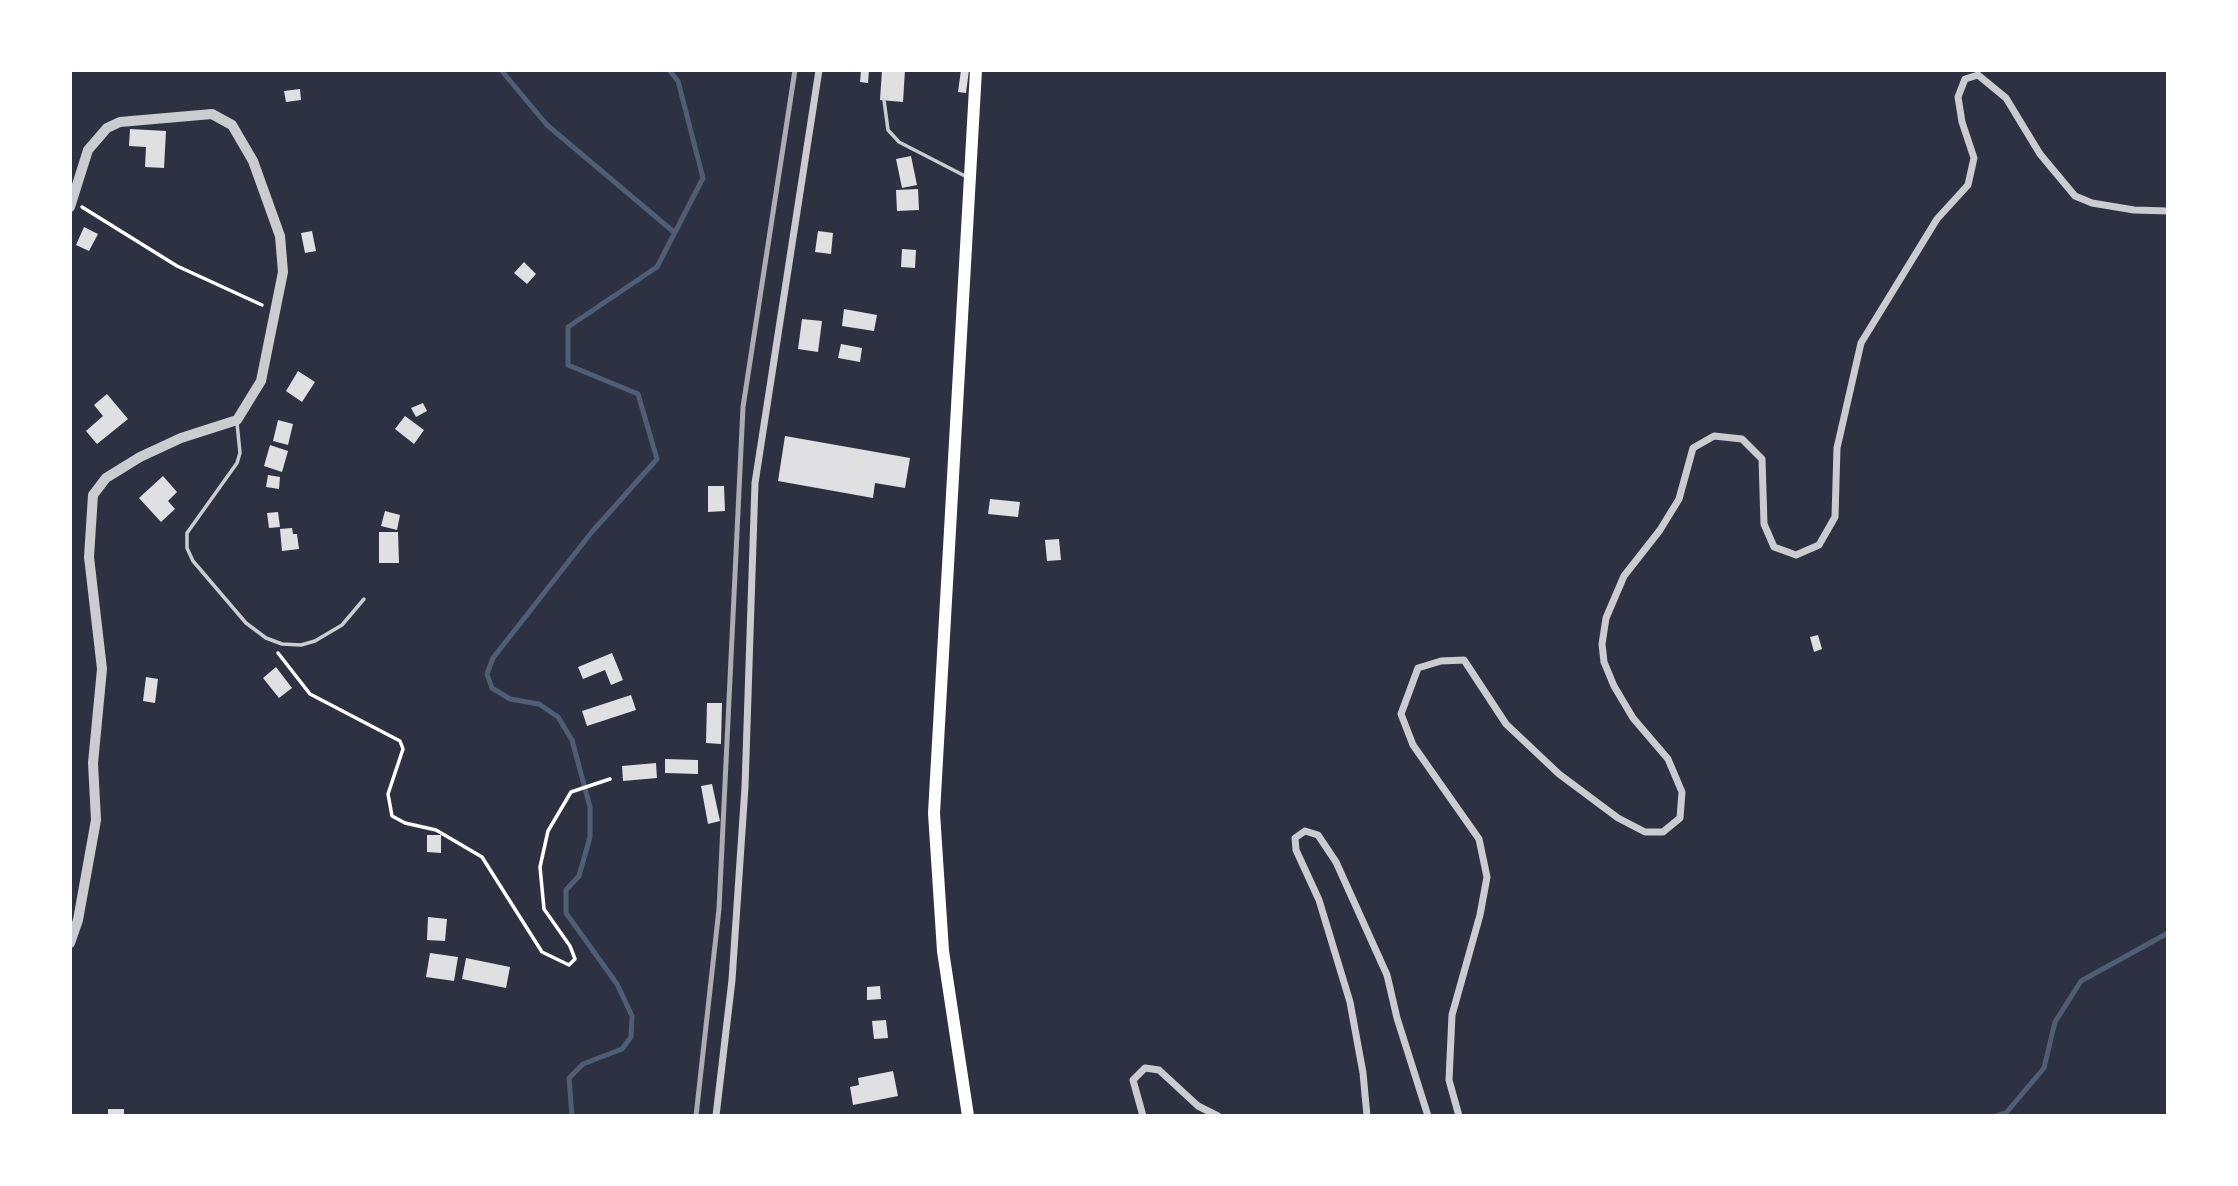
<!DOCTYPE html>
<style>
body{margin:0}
#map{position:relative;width:2238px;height:1186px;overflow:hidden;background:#2d3142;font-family:"Fira Sans",sans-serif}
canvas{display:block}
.frame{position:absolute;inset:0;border:72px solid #fff;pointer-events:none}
</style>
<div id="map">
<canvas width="2238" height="1186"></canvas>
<div class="frame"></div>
</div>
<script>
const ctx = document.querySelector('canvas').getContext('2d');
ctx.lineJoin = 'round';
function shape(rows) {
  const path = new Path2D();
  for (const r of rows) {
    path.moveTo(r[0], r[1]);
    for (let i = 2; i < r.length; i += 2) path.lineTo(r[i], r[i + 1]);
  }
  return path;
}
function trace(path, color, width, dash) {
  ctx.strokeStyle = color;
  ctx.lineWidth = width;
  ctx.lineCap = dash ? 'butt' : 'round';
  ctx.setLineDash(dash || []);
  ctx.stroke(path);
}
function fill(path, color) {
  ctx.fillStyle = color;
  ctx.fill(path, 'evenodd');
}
const stream = shape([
 [501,70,547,125,675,233],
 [572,1116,569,1078,583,1064,622,1049,631,1037,632,1016,617,984,566,913,566,890,579,876,590,837,590,807,572,740,558,717,539,704,510,699,492,688,487,674,493,658,591,533,657,459,638,394,568,365,568,327,657,267,703,178,678,81,669,70],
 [1996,1116,2006,1113,2044,1068,2055,1022,2081,981,2168,933]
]);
const building = shape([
 [861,70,869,70,868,83,860,82],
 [882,70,905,70,903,102,880,100],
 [961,70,969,70,966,93,958,92],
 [300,89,301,100,286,102,284,91],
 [130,129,166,131,164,168,145,167,146,147,129,146],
 [911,156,917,185,902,188,896,159],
 [918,189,919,210,897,211,896,190],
 [84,227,98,234,89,251,76,245],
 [312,231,316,251,305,253,301,233],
 [818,231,833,233,831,254,815,252],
 [902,249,916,250,915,268,901,267],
 [524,262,536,274,527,284,514,273],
 [844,309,877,315,874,331,842,326],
 [802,319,822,321,818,352,798,349],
 [841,344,862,348,860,362,838,358],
 [298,371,315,382,302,402,286,391],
 [107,394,128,419,97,444,86,431,103,416,94,405],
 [423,403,427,411,416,417,411,408],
 [405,416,424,430,414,444,395,429],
 [278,420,293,424,288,445,273,441],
 [785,436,910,458,905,488,875,483,873,498,778,481],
 [270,445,288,451,282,472,264,466],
 [268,475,280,477,279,489,266,487],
 [163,476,177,492,168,501,175,509,161,522,139,498],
 [708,486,724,486,725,511,708,512],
 [990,499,1020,502,1018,517,988,514],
 [385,511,400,515,397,530,381,526],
 [278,512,280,527,269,528,267,513],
 [292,528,293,534,297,534,299,549,282,551,280,529],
 [379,532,398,532,399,563,379,563],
 [1059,539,1061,560,1047,561,1045,540],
 [1818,635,1822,649,1814,652,1810,637],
 [612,653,623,680,611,685,605,670,583,679,578,667],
 [276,667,292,688,279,698,263,678],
 [146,677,158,679,155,703,143,701],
 [631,695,636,710,587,726,582,711],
 [707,703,722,703,721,744,706,743],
 [665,759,698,760,698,774,665,773],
 [656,763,657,778,623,781,622,766],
 [712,784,720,821,708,824,701,786],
 [427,835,441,835,441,853,427,852],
 [428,917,447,919,445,941,427,940],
 [430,953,458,957,454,981,426,977],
 [466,958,510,967,506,988,462,979],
 [880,986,881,999,867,1000,867,987],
 [886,1020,888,1038,874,1039,872,1021],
 [893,1071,898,1096,853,1105,850,1087,859,1085,858,1078],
 [108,1109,124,1109,124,1116,108,1116]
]);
const path = shape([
 [82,207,177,266,262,305],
 [278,653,310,694,400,741,403,749,388,794,392,816,405,823,436,830,482,857,542,952,569,965,575,959,570,946,544,909,540,867,548,831,571,792,610,779]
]);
const service = shape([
 [884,100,888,130,899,142,965,176],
 [237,423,240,453,237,463,187,533,187,548,193,561,246,623,266,638,282,644,301,645,315,641,342,625,364,599]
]);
const minor = shape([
 [716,1116,732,980,745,787,755,483,819,70],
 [1143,1116,1133,1080,1145,1068,1159,1070,1198,1106,1218,1116],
 [1367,1116,1363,1073,1350,1002,1319,900,1296,850,1295,838,1305,831,1318,835,1336,862,1387,975,1397,1018,1428,1116],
 [1459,1116,1449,1080,1452,1015,1480,915,1487,877,1479,839,1413,745,1401,714,1418,668,1441,661,1464,660,1506,724,1559,774,1618,818,1645,832,1663,832,1680,818,1682,792,1668,759,1633,718,1614,686,1604,662,1602,644,1606,618,1624,576,1660,530,1679,499,1693,448,1714,436,1742,439,1762,459,1764,524,1774,547,1796,555,1819,545,1835,517,1837,448,1861,343,1937,219,1968,185,1974,158,1962,122,1958,97,1965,79,1978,75,2006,98,2040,154,2075,196,2092,203,2134,210,2168,211]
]);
const tertiary = shape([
 [70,207,88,150,107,128,120,122,212,114,232,125,253,161,280,236,283,272,261,381,237,420,181,438,140,457,106,478,93,495,89,557,102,669,93,763,96,820,78,920,70,943]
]);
const trunk = shape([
 [968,1116,943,951,934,813,976,70]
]);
const rail = shape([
 [696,1116,719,909,743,407,795,70]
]);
trace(stream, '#4f5d75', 5);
fill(building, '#e0e0e3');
trace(path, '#fff', 3.5);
trace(service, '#caccd0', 3.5);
trace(minor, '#caccd0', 7);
trace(tertiary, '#caccd0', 10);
trace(trunk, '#fff', 12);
trace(rail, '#abadb3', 5);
</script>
